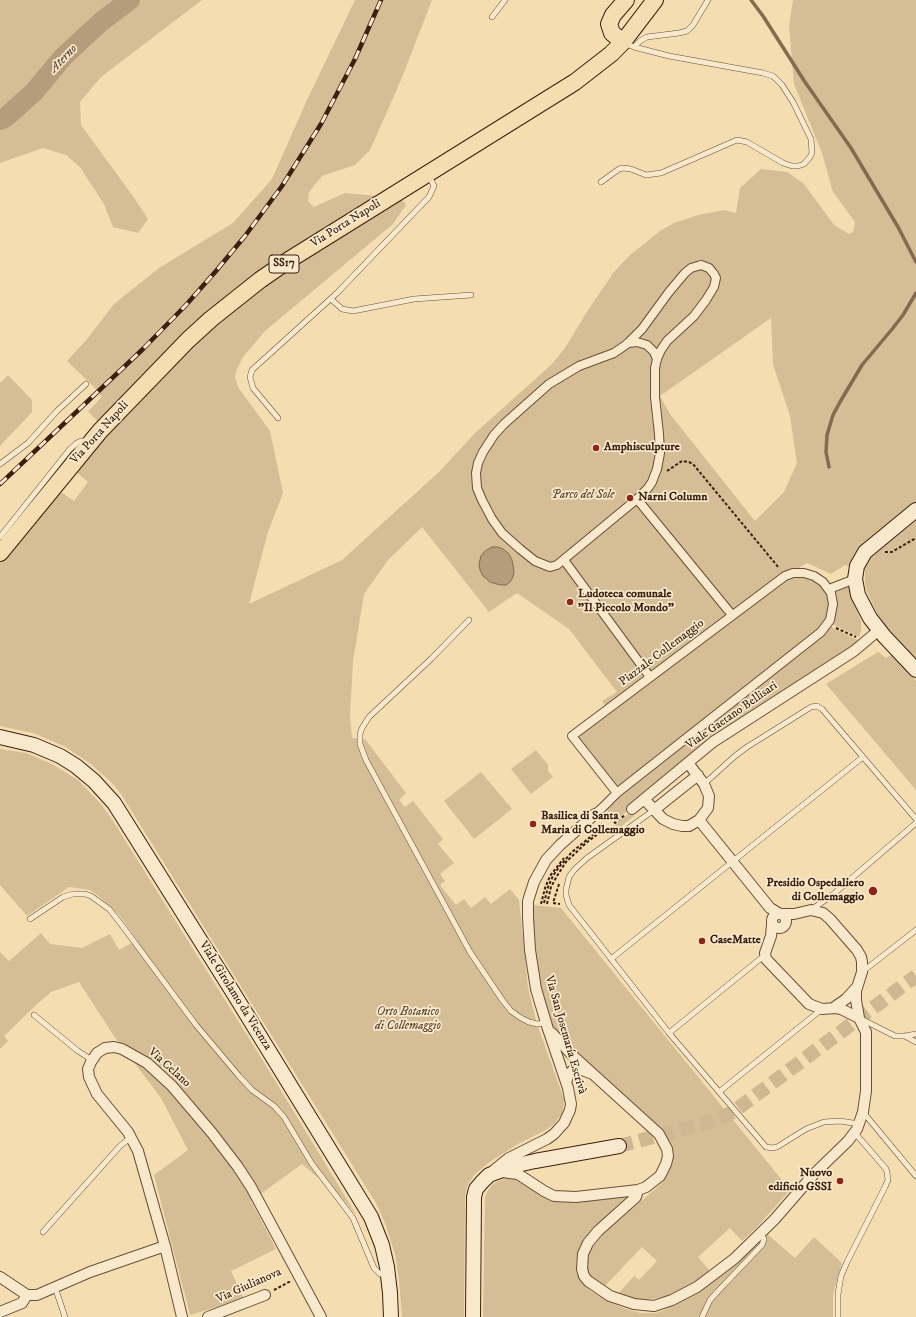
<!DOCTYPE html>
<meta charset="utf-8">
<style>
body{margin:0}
canvas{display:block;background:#f4ddb1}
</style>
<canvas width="916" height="1317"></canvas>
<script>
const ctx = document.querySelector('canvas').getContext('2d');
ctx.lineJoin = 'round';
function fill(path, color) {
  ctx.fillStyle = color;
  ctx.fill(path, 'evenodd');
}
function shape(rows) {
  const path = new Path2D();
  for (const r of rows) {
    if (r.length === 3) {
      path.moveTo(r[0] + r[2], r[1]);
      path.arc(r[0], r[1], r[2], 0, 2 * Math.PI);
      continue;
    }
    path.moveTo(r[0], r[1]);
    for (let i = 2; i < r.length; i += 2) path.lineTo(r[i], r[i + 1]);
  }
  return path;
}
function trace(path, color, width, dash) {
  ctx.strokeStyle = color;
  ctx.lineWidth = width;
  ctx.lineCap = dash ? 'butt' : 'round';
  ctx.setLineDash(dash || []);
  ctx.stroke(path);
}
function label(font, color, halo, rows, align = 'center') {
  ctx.font = font + ' "IM FELL DW Pica",serif';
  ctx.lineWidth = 3.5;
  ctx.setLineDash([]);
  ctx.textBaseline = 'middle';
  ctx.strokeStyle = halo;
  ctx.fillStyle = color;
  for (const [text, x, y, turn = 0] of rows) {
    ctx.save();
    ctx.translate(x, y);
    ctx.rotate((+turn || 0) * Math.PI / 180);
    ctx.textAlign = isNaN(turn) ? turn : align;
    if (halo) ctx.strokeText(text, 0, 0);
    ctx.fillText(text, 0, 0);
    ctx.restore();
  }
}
const green = shape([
 [0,0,202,0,101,77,80,102,81,125,135,199,148,219,138,233,113,227,104,204,80,167,66,155,43,148,0,163],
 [355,0,432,0,401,80,370,150,355,165,322,176,309,192,308,201,314,207,345,193,401,198,406,205,393,224,265,331,243,357,237,369,235,377,238,387,270,431,283,493,268,532,249,604,342,560,439,472,475,433,551,365,565,348,588,310,614,272,629,256,660,231,674,223,698,215,724,210,736,213,740,188,761,169,787,172,804,184,834,225,849,234,853,232,855,222,833,192,822,153,794,84,789,26,793,0,916,0,916,659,885,626,879,617,867,592,865,584,865,571,845,565,831,574,807,563,800,567,799,569,607,708,602,701,617,692,569,629,517,593,489,612,422,527,388,560,364,594,353,661,350,716,352,738,365,739,406,793,399,800,405,807,413,801,443,839,438,844,454,863,440,874,445,881,440,885,456,905,464,899,471,908,485,897,491,904,510,889,519,900,528,988,537,1024,564,1099,563,1112,554,1124,546,1130,518,1144,491,1161,475,1174,467,1186,465,1197,464,1317,402,1317,399,1280,395,1254,385,1223,376,1203,121,794,113,784,91,764,64,746,33,733,0,726,0,563,58,490,74,501,88,482,75,471,99,423,88,411,102,397,94,387,67,361,88,338,114,304,159,268,233,223,272,179,307,100],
 [771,318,773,364,790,416,797,463,784,492,755,521,670,414,660,396],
 [8,375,32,400,32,412,0,446,0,383],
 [803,575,821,583,830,600,825,625,617,790,575,736,784,579],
 [849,587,853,602,861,621,861,631,859,637,830,623,833,593],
 [829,626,858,640,854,645,631,808,616,820,607,810,618,795],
 [878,652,886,658,891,655,916,681,916,790,826,684],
 [0,749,26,753,52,764,78,780,100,803,113,821,260,1056,357,1216,342,1198,302,1164,251,1201,276,1249,231,1271,244,1299,190,1315,154,1175,188,1150,161,1098,114,1036,79,982,51,992,37,1004,4,1036,8,1041,0,1049,0,952,9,961,41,933,50,944,82,948,110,934,119,950,137,940,120,916,100,897,90,890,69,887,27,916,0,885],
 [536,750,548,765,548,771,553,777,531,794,511,769],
 [481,772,512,809,474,839,444,801],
 [631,812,634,816,618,829,615,825],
 [533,905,561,908,790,1190,758,1226,742,1241,730,1228,698,1257,710,1271,693,1283,667,1296,645,1300,636,1299,618,1294,634,1276,639,1280,657,1261,642,1247,605,1286,591,1276,588,1271,587,1259,588,1254,594,1245,606,1231,660,1185,666,1177,672,1165,673,1151,671,1144,664,1133,575,1051,551,1024,541,989,535,945],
 [507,1178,515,1178,537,1192,628,1195,630,1196,580,1250,577,1260,576,1271,580,1280,583,1284,592,1292,611,1303,629,1310,641,1313,656,1313,667,1309,708,1284,766,1233,795,1258,814,1237,842,1263,833,1294,833,1317,483,1317,485,1198,487,1192,493,1184,500,1180]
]);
const water = shape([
 [492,547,498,547,503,549,509,554,512,560,514,571,513,577,510,582,506,585,500,585,490,582,483,576,480,570,479,564,481,556,485,551,492,547]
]);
const stream = shape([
 [751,0,763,16,805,82,851,148,898,227,916,262],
 [829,467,826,452,827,435,833,415,840,402,862,365,893,328,903,315,916,293]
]);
const river = shape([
 [0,120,6,117,34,92,63,57,102,21,130,0]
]);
const secondaryTunnel = shape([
 [619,1146,710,1122,733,1112,916,976]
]);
const path = shape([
 [667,471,682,461,689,462,693,464,779,568],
 [885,552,892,552,916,538],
 [836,628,856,637],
 [608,814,615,823,625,815],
 [596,828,602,824],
 [559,884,553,903,560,904],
 [544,903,548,887,553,876,559,867,572,852,600,829],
 [541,904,545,888,550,876,564,858],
 [547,904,551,887,557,876,566,862,586,843,599,833],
 [274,1290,291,1281]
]);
const service = shape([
 [492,17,505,0],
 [634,47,640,41,647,37,679,33,687,31,693,25,708,0],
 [601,182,619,169,623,168,631,169,646,175,661,173,737,140,747,142,783,163,792,166,798,166,804,164,810,157,812,153,811,139,793,102,782,85,773,76,763,73,669,56,634,47,625,43],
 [331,299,342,309,353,311,414,299,471,295],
 [278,418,253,388,250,377,252,370,337,293,429,197,434,186,429,176],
 [0,464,28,443,57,411,86,384],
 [0,537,70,449,77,443,81,441,87,441],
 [469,620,432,658,369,717,362,728,360,734,360,744,366,760,470,952,503,1001,511,1011,521,1018,529,1022,537,1024,546,1023],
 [704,784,735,756,747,747,811,707,817,706,822,709,916,819],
 [654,810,587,858,574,870,569,877,566,890,566,895,569,905,669,1033,766,1147,772,1148,777,1147,806,1129,824,1122,840,1121,859,1124],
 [812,909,830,897,916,823],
 [30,919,63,897,73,894,85,894,91,896,109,909,121,924,196,1025,239,1076,252,1090,274,1106,284,1117,312,1164,353,1218,374,1268,380,1274,388,1274],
 [611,959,863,757],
 [862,972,916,930],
 [34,1015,78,1051,92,1060],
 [861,1019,895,1036,905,1036,916,1034],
 [669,1033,765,955],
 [905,1036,916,1042],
 [719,1092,822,1009],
 [863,1112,916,1176],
 [43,1232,120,1146,131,1137],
 [55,1287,65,1317],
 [702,1317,710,1300,720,1289,762,1245,764,1239,761,1234],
 [838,1317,838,1294,841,1276,847,1262,885,1187,888,1180,887,1172,886,1169,855,1133]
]);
const pedestrian = shape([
 [701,265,709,268,714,274,716,278,714,287,706,300,694,316,667,341,661,350,657,359,655,368,655,397,659,434,660,453,657,469,652,482,648,488,637,499,557,565,550,567,535,561,520,549,502,533,492,519,482,500,477,488,476,473,478,463,483,452,494,435,504,424,549,384,579,366,614,353,627,344,642,329,669,292,685,273,691,268,701,265],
 [628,343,637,342,647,345,654,352,657,359],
 [637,499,732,615],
 [564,560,650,677],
 [829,589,855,579],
 [595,814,603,807,618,792,821,632,830,620,833,604,831,593,823,582,814,576,804,573,793,573,785,576,572,736,617,793]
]);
const minor = shape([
 [644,799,663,819,673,824,682,826,689,826,699,820,708,808,709,796,704,784,688,763],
 [632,809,713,742,854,651,879,630],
 [654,810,698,775],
 [699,820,770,908,780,914],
 [779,921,7],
 [772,924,771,936,765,953,766,959,809,1004,822,1009,836,1008,841,1009,859,1018],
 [833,1008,846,999,857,987],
 [566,1082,569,1074,573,1070,582,1070,590,1073],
 [493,1171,509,1158,547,1139,554,1134,564,1123,570,1110,571,1104,568,1088,547,1026,536,989,530,950,528,918,528,901,534,882,546,860,560,845,595,814],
 [502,1172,518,1174,544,1191,554,1196,576,1197,638,1190,646,1187,660,1176,666,1164,668,1156,667,1149,659,1134,572,1055,552,1033],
 [638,1190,636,1197,598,1231,588,1243,583,1254,582,1269,584,1276,588,1281,610,1296,634,1304,654,1306,672,1300,697,1287,734,1259,774,1220,814,1174,848,1141,857,1129,863,1112,866,1091,866,1032,859,1018,856,1000,856,991,862,972,862,962,861,957,857,950,830,919,823,913,811,910,794,914,782,914],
 [0,1277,27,1295,37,1295,90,1272,165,1246],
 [0,1312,22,1303,27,1295],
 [182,1317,165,1246,138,1151,128,1132,97,1094,89,1077,88,1069,91,1062,97,1053,105,1048,114,1047,122,1049,147,1063,172,1086,212,1133,238,1167,251,1187,321,1317],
 [208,1317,265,1295]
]);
const secondary = shape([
 [916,510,865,552,857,566,855,579,858,595,870,618,884,636,916,670],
 [0,737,34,745,60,756,76,766,94,781,114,803,234,994,371,1217,382,1245,387,1267,390,1293,391,1317],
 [473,1317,474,1197,476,1189,482,1182,489,1175,513,1166,535,1161,619,1146]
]);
const primary = shape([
 [623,42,612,33,609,24,613,15,626,0],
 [0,553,100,431,188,340,211,319,260,280,289,260,575,82,611,54,623,42,655,0]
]);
const rail = shape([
 [0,484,143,349,186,305,216,271,245,236,282,186,321,124,355,59,381,0]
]);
const markers = [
 [596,448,4,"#8f2418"],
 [630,498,4,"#8f2418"],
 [570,602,4,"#8f2418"],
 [533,824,4,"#8f2418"],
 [873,891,5,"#8f2418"],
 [702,941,4,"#8f2418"],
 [840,1181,4,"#8f2418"]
];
const shields = [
 [284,264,30]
];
const shieldNames = [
 ["SS17",284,264]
];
const streetNames = [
 ["Via Porta Napoli",346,224,-32],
 ["Via Porta Napoli",100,433,-48],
 ["Piazzale Collemaggio",662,653,-37],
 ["Viale Gaetano Bellisari",732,716,-35],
 ["Viale Girolamo da Vicenza",235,996,58],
 ["Via San Josemaría Escrivà",565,1035,74],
 ["Via Celano",169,1068,42],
 ["Via Giulianova",249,1286,-24]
];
const poiNames = [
 ["Amphisculpture",604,448],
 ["Narni Column",638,498],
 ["Ludoteca comunale",578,595],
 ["\"Il Piccolo Mondo\"",578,609],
 ["Basilica di Santa",541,817],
 ["Maria di Collemaggio",541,831],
 ["Presidio Ospedaliero",864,884,"right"],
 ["di Collemaggio",864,898,"right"],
 ["CaseMatte",710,941],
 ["Nuovo",832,1174,"right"],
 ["edificio GSSI",832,1188,"right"]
];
const parkNames = [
 ["Parco del Sole",583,496],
 ["Orto Botanico",408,1013],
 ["di Collemaggio",408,1027]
];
const waterNames = [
 ["Aterno",64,59,-46]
];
fill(green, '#d5bd96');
fill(water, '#b59c7a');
trace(water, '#856a50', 1);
trace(stream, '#856a50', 3.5);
trace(river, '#b59c7a', 20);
trace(secondaryTunnel, '#cfb791', 14, [14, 7]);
trace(service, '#6a4e38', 6);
trace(pedestrian, '#6a4e38', 10);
trace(minor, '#6a4e38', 12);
trace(secondary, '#3c1f10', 16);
trace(primary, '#3c1f10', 18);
trace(path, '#3c1f10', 2, [3, 2]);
trace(service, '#f8e9cc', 5);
trace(pedestrian, '#f8e9cc', 8);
trace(minor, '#f8e9cc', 10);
trace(secondary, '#f8e9cc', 14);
trace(primary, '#f4ddb1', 16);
trace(rail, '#3c1f10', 4.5);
trace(rail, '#f8e9cc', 3, [9]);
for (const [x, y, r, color] of markers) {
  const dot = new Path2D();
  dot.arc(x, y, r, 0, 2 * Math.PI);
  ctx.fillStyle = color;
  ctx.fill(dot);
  trace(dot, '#f8e9cc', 1.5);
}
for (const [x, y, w] of shields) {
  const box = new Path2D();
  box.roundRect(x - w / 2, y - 9, w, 18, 3);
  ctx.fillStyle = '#f8e9cc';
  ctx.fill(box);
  trace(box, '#3c1f10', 1);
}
label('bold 11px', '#3c1f10', null, shieldNames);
label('12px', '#3c1f10', '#f8e9cc', streetNames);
label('bold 12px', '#3c1f10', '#f8e9cc', poiNames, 'left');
label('italic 12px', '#624632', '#f8e9cc', parkNames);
label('italic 13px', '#664b35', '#f8e9cc', waterNames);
</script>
